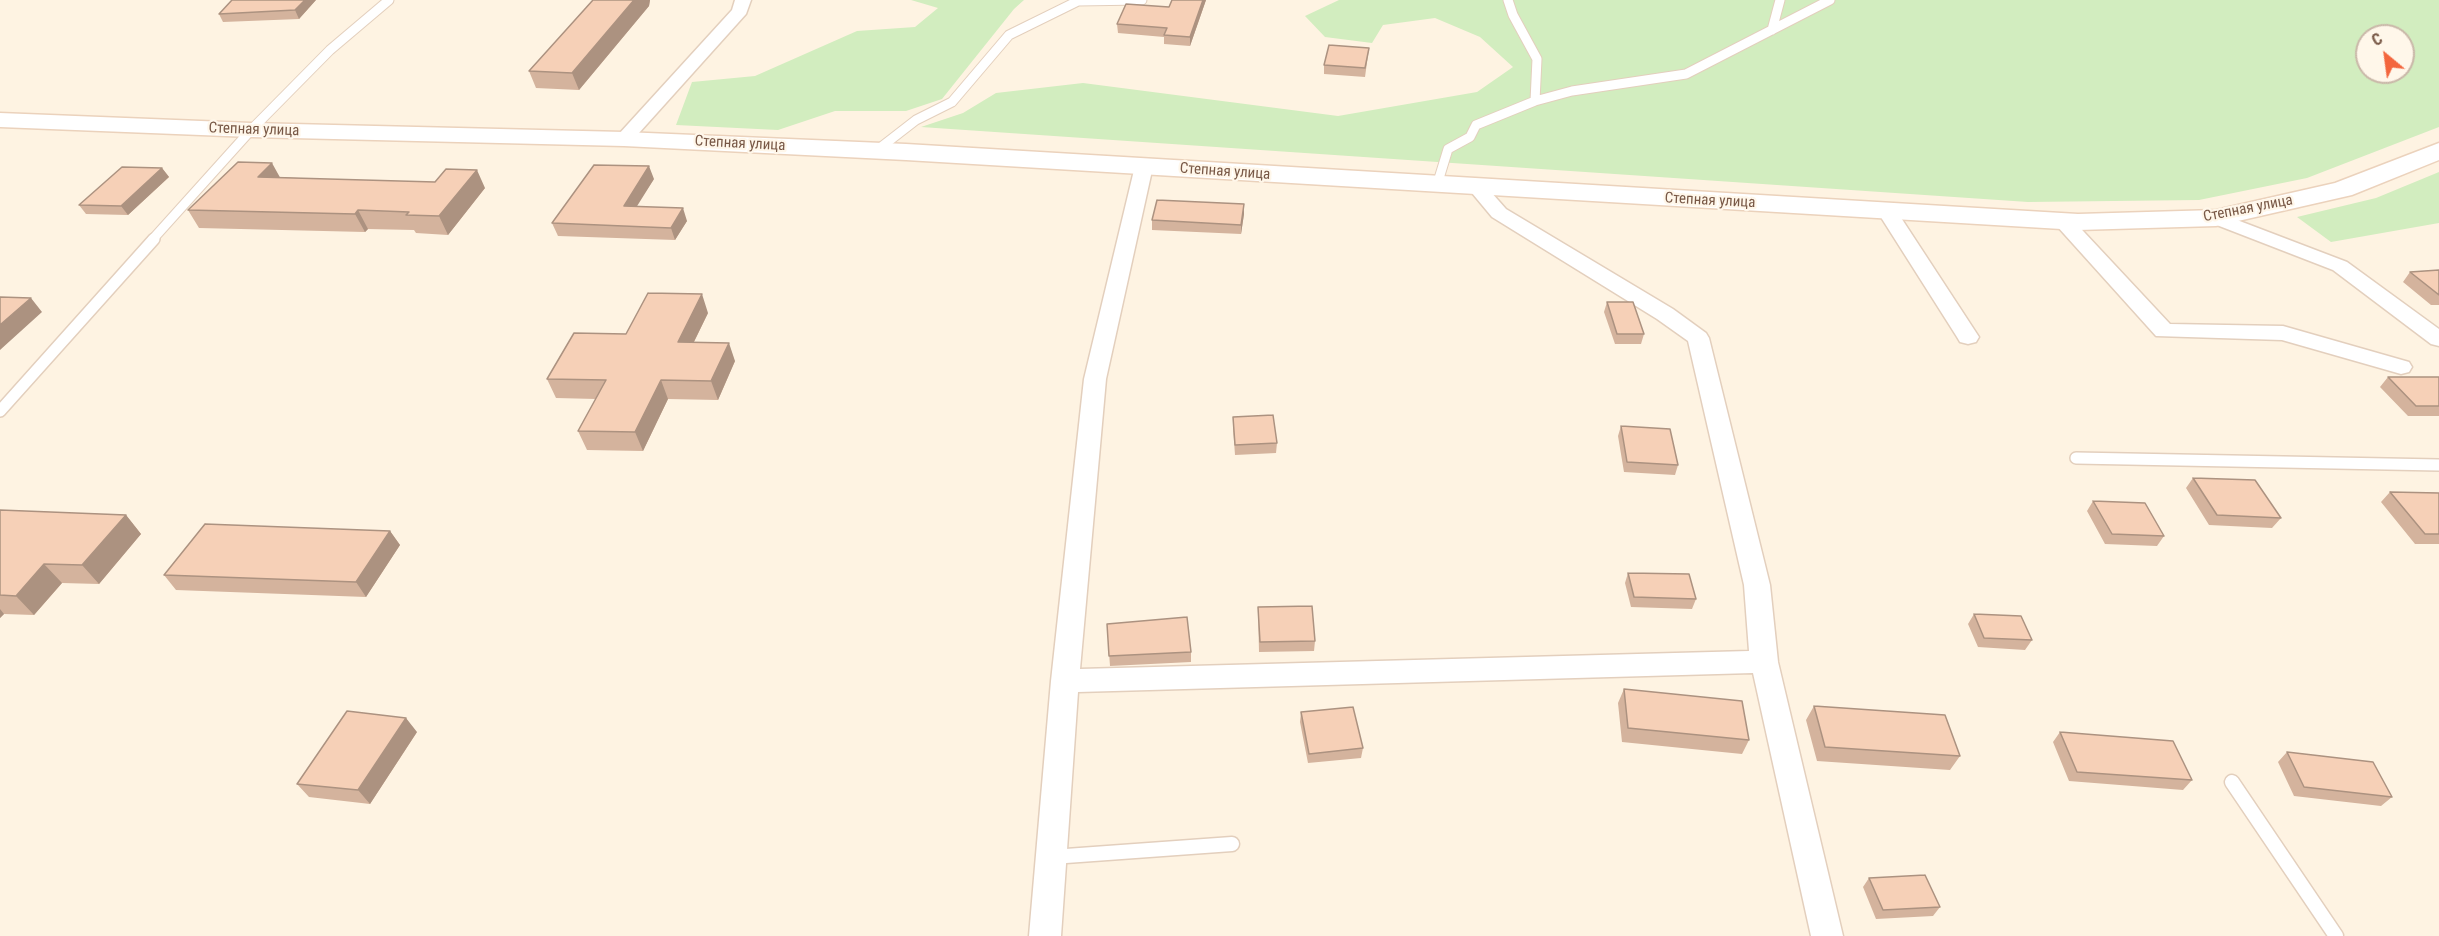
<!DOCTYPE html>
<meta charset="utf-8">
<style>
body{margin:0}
#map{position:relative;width:2439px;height:936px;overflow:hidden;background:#fef3e2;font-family:"Roboto Condensed",sans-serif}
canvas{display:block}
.north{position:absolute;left:2355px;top:24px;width:60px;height:60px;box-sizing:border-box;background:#fff7ea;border:2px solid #c9b7a8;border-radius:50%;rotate:331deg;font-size:16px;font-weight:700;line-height:24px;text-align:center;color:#785846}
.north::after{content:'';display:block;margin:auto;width:21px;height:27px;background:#f3663d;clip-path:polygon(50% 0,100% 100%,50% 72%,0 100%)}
</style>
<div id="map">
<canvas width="2439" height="936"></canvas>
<div class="north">С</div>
</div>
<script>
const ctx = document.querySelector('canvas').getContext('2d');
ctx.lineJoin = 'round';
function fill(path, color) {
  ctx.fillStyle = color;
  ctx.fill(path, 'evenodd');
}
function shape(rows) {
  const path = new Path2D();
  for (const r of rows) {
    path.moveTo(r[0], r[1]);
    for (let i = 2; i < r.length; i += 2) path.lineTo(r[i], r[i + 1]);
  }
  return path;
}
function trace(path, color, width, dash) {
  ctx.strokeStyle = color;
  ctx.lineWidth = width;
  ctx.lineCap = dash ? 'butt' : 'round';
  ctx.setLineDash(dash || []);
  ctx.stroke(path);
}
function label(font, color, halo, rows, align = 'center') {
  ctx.font = font + ' "Roboto Condensed",sans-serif';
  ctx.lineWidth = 4.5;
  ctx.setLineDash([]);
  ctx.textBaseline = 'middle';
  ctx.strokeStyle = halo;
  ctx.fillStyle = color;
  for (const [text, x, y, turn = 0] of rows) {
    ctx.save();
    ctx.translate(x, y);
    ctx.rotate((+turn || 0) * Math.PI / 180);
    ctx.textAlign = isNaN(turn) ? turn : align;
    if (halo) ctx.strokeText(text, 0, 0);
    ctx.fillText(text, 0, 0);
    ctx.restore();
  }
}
const green = shape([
 [911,0,1024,0,1014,9,942,99,906,111,835,111,778,130,676,125,692,82,755,76,857,31,915,27,938,8],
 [1339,0,2439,0,2439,127,2307,178,2199,200,2028,202,921,127,963,113,996,93,1083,83,1338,116,1477,92,1513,67,1480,37,1435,18,1383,25,1372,43,1325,37,1305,16],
 [2367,36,2403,36,2403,72,2367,72],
 [2439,172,2439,223,2331,242,2297,217,2376,198]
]);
const laneFar2 = shape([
 [1772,30,1780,0],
 [1535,101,1572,91,1686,74,1830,0],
 [876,151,916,120,952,102,1009,35,1078,1,1142,0],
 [1437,185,1448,149,1470,137,1476,125,1535,101,1537,59,1513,15,1508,0],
 [152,240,251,130,330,50,389,0]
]);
const laneFar1 = shape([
 [0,411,154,239],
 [2076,458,2439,465]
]);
const lane = shape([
 [2232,782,2336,936],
 [1052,857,1232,844]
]);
const street = shape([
 [735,0,751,0,746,14,630,143,618,143,615,139,618,135,732,10,735,0],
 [1144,160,1151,162,1153,166,1106,379,1080,669,1749,651,1744,585,1688,341,1657,319,1492,217,1467,187,1469,183,1483,183,1506,209,1673,309,1706,333,1709,338,1770,585,1778,662,1843,936,1811,936,1753,673,1078,692,1061,936,1029,936,1051,681,1084,379,1135,166,1137,162,1144,160],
 [1887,205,1894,207,1979,337,1976,342,1968,344,1960,342,1957,337,1877,211,1880,207,1887,205],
 [2216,212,2347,262,2439,329,2439,346,2431,344,2333,270,2209,222,2206,218,2209,214,2216,212],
 [2063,215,2070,217,2170,324,2283,326,2409,362,2412,367,2409,372,2401,374,2282,340,2156,336,2056,225,2053,221,2056,217,2063,215]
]);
const secondary = shape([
 [0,113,251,123,624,132,906,144,2078,214,2216,210,2335,183,2439,143,2439,160,2352,195,2216,226,2078,230,906,160,624,146,251,137,0,127,0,113]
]);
const wall = shape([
 [316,0,299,19,223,22,219,14],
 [593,0,650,0,649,6,579,90,536,88,529,71],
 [1172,0,1206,0,1190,46,1164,44,1164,37,1118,33,1117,24,1169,7],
 [1369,48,1365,77,1324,74,1324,65],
 [162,168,169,177,128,215,86,214,79,205],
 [280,177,485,188,448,235,416,233,414,230,368,229,365,232,199,228,188,210],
 [654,179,636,206,687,221,675,240,558,236,552,223],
 [1244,214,1241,234,1152,230,1152,220],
 [2439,270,2439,305,2431,305,2403,282,2410,272],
 [1607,302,1644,334,1641,344,1615,344,1604,312],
 [708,313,694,342,735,361,718,400,668,399,643,451,587,450,578,431,596,399,556,398,547,379,626,334],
 [2388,377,2439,377,2439,416,2408,416,2380,387],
 [1233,417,1277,443,1276,453,1235,455,1233,427],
 [1621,426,1678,465,1675,475,1624,472,1618,436],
 [2193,478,2281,518,2272,528,2209,525,2186,488],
 [2390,492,2439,493,2439,544,2415,544,2381,502],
 [2093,501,2164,536,2157,546,2105,544,2087,511],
 [0,510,126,515,141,534,99,584,62,583,34,615,4,614,0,618],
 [390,531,400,545,366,597,176,590,164,575],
 [1628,573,1696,599,1692,609,1631,607,1625,583],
 [1258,607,1315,641,1314,651,1259,652],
 [1974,614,2032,640,2025,650,1978,647,1968,624],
 [1107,624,1191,652,1191,662,1110,666],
 [1624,689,1749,740,1742,754,1622,742,1618,703],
 [1814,706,1960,756,1950,770,1817,761,1806,720],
 [1301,712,1363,748,1361,758,1308,763,1300,722],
 [417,732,370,804,309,797,297,784],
 [2060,732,2192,780,2183,790,2069,781,2053,742],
 [2287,752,2392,797,2381,806,2294,796,2278,762],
 [1869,878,1940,907,1933,916,1876,919,1863,887]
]);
const shadedWall = shape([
 [305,0,316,0,299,19,295,10],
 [634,0,650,0,649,6,579,90,572,73],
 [1203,0,1206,0,1190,46,1190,37],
 [272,163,282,181,258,177],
 [649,166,654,179,629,219,624,206],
 [162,168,169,177,128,215,121,206],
 [477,170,485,188,448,235,439,216],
 [1244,204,1244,214,1241,234,1241,225],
 [683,208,687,221,675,240,671,228],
 [358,210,368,229,365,232,355,214],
 [702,294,708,313,685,360,678,342],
 [31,298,42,312,0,350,0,325],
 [729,343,735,361,718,400,711,381],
 [661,380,668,399,643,451,635,432],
 [126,515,141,534,99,584,82,565],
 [390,531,400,545,366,597,356,582],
 [44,564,62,583,34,615,16,596],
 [0,609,4,614,0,618],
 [406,718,417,732,370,804,358,790]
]);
const building = shape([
 [232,0,305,0,295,10,219,14,232,0],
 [593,0,634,0,572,73,529,71,593,0],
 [1172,0,1203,0,1190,37,1164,35,1167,28,1117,24,1126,4,1169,7,1172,0],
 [1329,45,1369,48,1365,68,1324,65,1329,45],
 [238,162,272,163,258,177,435,182,446,169,477,170,439,216,406,215,409,212,358,210,355,214,188,210,238,162],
 [594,165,649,166,624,206,683,208,671,228,552,223,594,165],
 [122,167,162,168,121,206,79,205,122,167],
 [1157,200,1244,204,1241,225,1152,220,1157,200],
 [2439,270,2439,295,2410,272,2439,270],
 [648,293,702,294,678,342,729,343,711,381,661,380,635,432,578,431,606,380,547,379,574,333,626,334,648,293],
 [0,297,31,298,0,325,0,297],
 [1607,302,1633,302,1644,334,1617,334,1607,302],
 [2388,377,2439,377,2439,406,2416,406,2388,377],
 [1273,415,1277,443,1235,445,1233,417,1273,415],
 [1621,426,1670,429,1678,465,1627,462,1621,426],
 [2193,478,2255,480,2281,518,2217,515,2193,478],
 [2390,492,2439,493,2439,534,2425,534,2390,492],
 [2093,501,2145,503,2164,536,2112,534,2093,501],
 [0,510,126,515,82,565,44,564,16,596,0,595,0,510],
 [205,524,390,531,356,582,164,575,205,524],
 [1628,573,1689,574,1696,599,1634,597,1628,573],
 [1312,606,1315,641,1260,642,1258,607,1312,606],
 [1974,614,2021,616,2032,640,1984,638,1974,614],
 [1187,617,1191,652,1109,656,1107,624,1187,617],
 [1624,689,1742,701,1749,740,1628,728,1624,689],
 [1814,706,1945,715,1960,756,1825,747,1814,706],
 [1353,707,1363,748,1309,754,1301,712,1353,707],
 [347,711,406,718,358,790,297,784,347,711],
 [2060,732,2173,741,2192,780,2077,772,2060,732],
 [2287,752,2373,762,2392,797,2304,787,2287,752],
 [1925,875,1940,907,1883,910,1869,878,1925,875]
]);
const farStreetnames = [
 ["Степная улица",254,130,2],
 ["Степная улица",740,144,3],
 ["Степная улица",1225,172,4],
 ["Степная улица",1710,201,3],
 ["Степная улица",2248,209,-11]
];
fill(green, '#d2edbf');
trace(laneFar2, '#e3cfbd', 11);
trace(laneFar1, '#e3cfbd', 14);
trace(lane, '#e3cfbd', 17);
trace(street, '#e3cfbd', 3);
trace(secondary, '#ebd2bc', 3);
trace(laneFar2, '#fff', 9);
trace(laneFar1, '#fff', 11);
trace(lane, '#fff', 14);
fill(street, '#fff');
fill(secondary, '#fff');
fill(wall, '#d4b39d');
fill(shadedWall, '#ac9280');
fill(building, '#f6d0b7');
trace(building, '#ac9280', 1.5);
label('15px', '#785846', '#fff7ea', farStreetnames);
</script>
